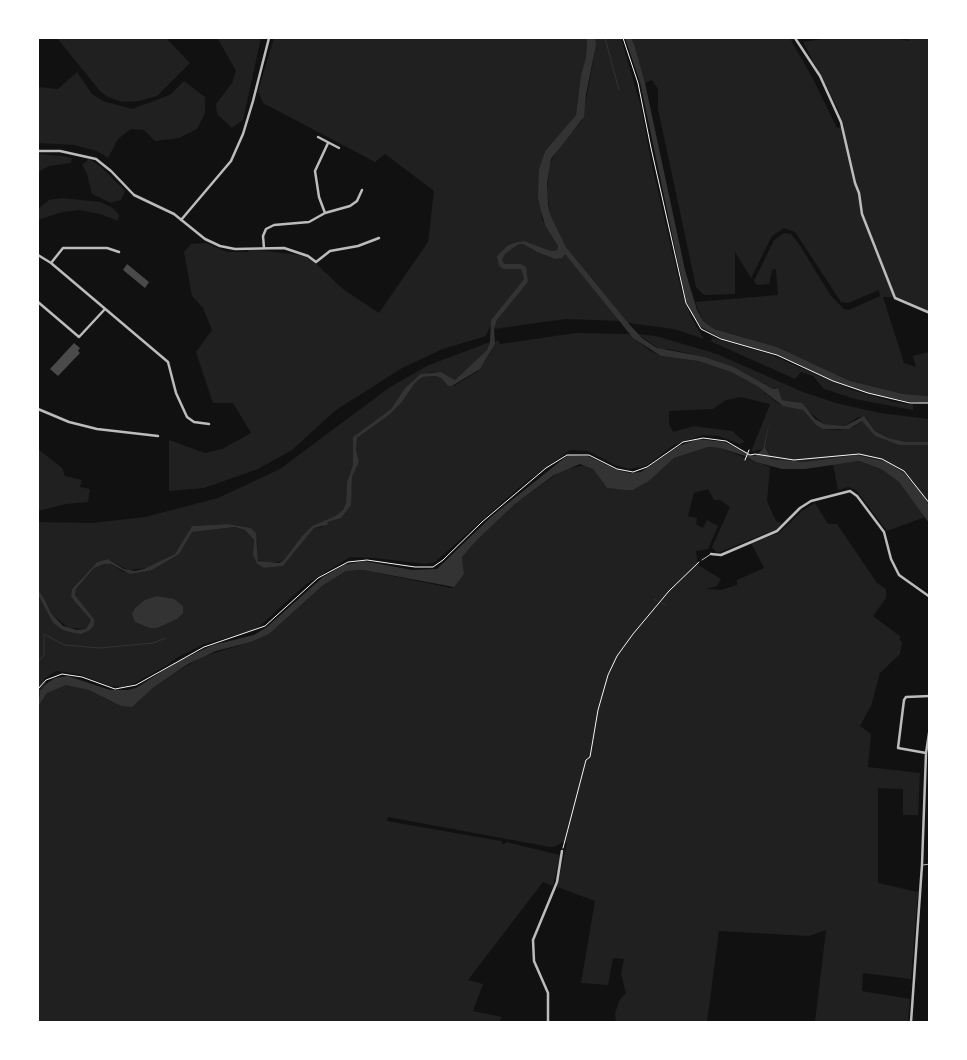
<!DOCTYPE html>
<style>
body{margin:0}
#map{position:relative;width:967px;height:1060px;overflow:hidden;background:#111;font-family:"Exo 2",sans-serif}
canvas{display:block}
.frame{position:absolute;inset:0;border:39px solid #fff;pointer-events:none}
</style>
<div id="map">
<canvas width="967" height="1060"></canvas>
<div class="frame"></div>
</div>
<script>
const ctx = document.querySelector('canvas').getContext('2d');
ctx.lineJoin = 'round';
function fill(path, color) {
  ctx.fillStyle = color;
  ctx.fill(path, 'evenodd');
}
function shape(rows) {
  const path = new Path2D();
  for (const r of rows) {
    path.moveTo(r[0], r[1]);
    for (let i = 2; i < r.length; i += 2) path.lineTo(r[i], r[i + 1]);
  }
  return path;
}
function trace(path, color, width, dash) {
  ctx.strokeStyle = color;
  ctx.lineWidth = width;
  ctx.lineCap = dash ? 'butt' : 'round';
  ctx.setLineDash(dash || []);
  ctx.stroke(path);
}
const green = shape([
 [57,38,166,38,190,63,157,96,139,101,122,102,108,97,100,91],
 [219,38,261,38,243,120,232,128,217,114,216,104,232,83,236,71,218,39],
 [274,38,587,38,586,57,581,75,576,115,545,151,539,169,542,219,558,246,557,250,551,251,525,241,517,242,508,245,498,256,504,269,521,269,524,279,495,315,486,336,443,349,402,368,336,410,292,450,258,469,204,488,169,491,169,440,205,453,222,449,251,433,233,403,213,403,196,352,212,330,203,308,192,296,184,252,191,244,206,243,227,252,248,252,249,249,308,256,343,289,379,313,428,242,434,191,385,154,375,162,263,103,258,91],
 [595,38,621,38,641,107,652,166,682,293,691,317,704,339,674,329,628,323,566,247,550,214,547,194,549,165,560,146,582,121,595,51],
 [631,38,790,38,814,81,837,128,844,126,838,109,803,42,828,38,894,38,909,41,908,38,929,38,929,312,896,297,883,297,904,363,916,367,913,356,929,352,929,396,903,394,850,381,777,347,714,329,703,321,695,302,778,295,776,269,772,270,769,284,757,285,754,281,774,240,784,233,791,234,799,244,831,296,844,309,849,310,880,296,879,290,848,303,841,302,795,232,784,228,772,236,751,278,735,252,735,294,704,295,696,287,658,109,658,89,652,80,645,83],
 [77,72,92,94,103,101,132,109,170,95,184,81,205,97,205,113,197,129,179,138,155,141,144,130,131,129,118,139,108,158,97,151,74,145,38,143,38,87,58,89],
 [38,154,62,156,72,158,71,163,49,166,38,172],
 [89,159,100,166,125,191,121,200,111,203,92,194,87,174,82,165],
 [62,198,100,202,113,208,119,215,118,221,100,214,80,210,62,212,38,220,38,209,49,200],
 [523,244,537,252,555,259,559,259,565,253,620,321,565,319,494,329,497,320,528,282,521,264,504,264,501,260,505,254,516,245],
 [576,333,629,334,649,350,661,356,698,361,731,372,757,386,779,404,803,410,816,425,823,429,839,430,854,427,862,421,875,436,899,445,929,445,929,506,904,473,877,459,857,455,804,462,771,459,765,447,771,414,763,449,751,452,770,404,741,397,726,400,713,409,669,411,669,424,673,432,694,426,709,428,732,431,745,442,740,444,719,436,703,435,674,445,646,466,629,469,615,465,588,451,570,450,522,485,435,562,425,564,375,558,350,557,305,585,261,625,252,631,204,644,178,657,166,666,133,684,122,687,110,686,78,674,56,671,44,679,46,684,38,696,38,595,53,623,74,633,91,629,94,619,75,595,76,589,94,568,105,564,111,564,124,572,152,570,172,558,192,532,199,531,235,527,245,530,254,540,253,555,257,564,264,568,283,566,314,528,323,527,328,522,341,518,351,493,352,477,359,462,356,450,357,438,389,415,402,402,415,383,422,377,435,376,441,378,446,384,454,386,478,371,489,355,496,341,498,340,500,344],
 [638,334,656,336,717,354,803,392,836,403,880,413,929,419,929,442,906,442,888,438,875,431,866,418,858,417,845,426,824,424,797,402,782,400,777,387,773,389,734,367,705,357,668,349,661,350],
 [713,338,769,354,852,390,894,402,913,405,913,410,855,399,824,389,813,376,801,372,795,379,710,341],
 [490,342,487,350,455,380,441,372,430,372,405,388,391,409,353,437,353,465,347,482,346,503,343,510,335,516,312,526,302,536,283,561,268,563,258,560,257,540,251,528,228,524,192,526,175,554,149,568,128,570,108,559,97,562,90,569,72,589,75,602,91,620,86,629,68,628,51,613,45,600,38,590,38,522,92,523,145,517,218,498,280,469,390,387,429,365],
 [708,447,720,448,770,467,767,501,776,521,782,523,777,529,717,553,712,547,730,507,720,500,714,500,708,489,694,493,688,516,697,518,696,524,703,528,707,520,718,526,708,549,696,551,698,565,721,579,717,586,706,589,721,590,737,585,737,580,764,568,751,543,779,533,803,510,815,503,828,524,837,524,877,583,886,589,886,598,873,616,901,637,899,639,902,642,900,654,880,673,871,706,860,726,871,734,868,767,920,773,918,815,903,815,903,789,878,788,878,883,918,892,911,979,863,973,862,991,910,999,908,1022,815,1022,826,930,809,936,719,931,707,1022,616,1022,615,1013,620,999,626,993,621,974,624,959,613,958,608,985,581,983,595,901,557,887,567,843,563,842,556,846,550,847,388,817,387,821,501,841,504,845,506,842,560,855,553,886,543,882,468,980,483,984,473,1011,502,1017,499,1022,38,1022,38,707,47,693,62,685,71,685,89,690,121,706,137,703,153,687,201,657,251,642,269,634,322,586,346,571,363,570,452,588,464,574,462,557,477,540,515,504,562,470,585,465,593,469,607,488,633,490,649,481,674,458],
 [38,449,62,468,65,476,82,480,80,487,90,489,88,502,66,504,38,511],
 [859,461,881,469,899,482,925,517,887,531,856,490,848,487,838,490,833,464]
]);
const water = shape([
 [587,38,595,38,596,45,586,94,584,117,551,159,547,183,548,205,550,214,566,247,629,324,642,338,657,348,705,357,734,367,773,389,778,388,782,400,802,403,815,419,824,424,845,426,864,416,875,431,888,438,906,442,929,442,929,445,899,445,875,436,862,421,849,429,823,429,816,425,803,410,783,406,757,386,731,372,698,361,661,356,633,338,565,254,562,258,555,259,537,252,523,244,517,245,505,254,502,260,504,264,521,264,526,267,528,282,497,320,494,329,495,344,480,369,452,386,448,386,441,378,435,376,422,377,415,383,402,402,389,415,357,438,356,450,359,462,352,477,351,505,341,518,328,522,327,525,314,528,283,566,264,568,257,564,253,555,254,540,245,530,235,527,192,532,179,554,152,570,130,574,111,564,105,564,94,568,76,589,75,595,94,619,94,625,90,630,81,634,74,633,63,630,53,623,38,595,38,590,45,600,51,613,63,626,77,630,86,629,91,620,75,602,71,596,72,589,97,562,108,559,124,569,135,571,144,569,175,554,192,526,228,524,251,528,256,533,258,561,279,563,283,561,302,536,312,526,335,516,343,510,346,503,347,482,353,465,353,437,391,409,405,388,421,374,441,372,455,380,487,350,490,342,491,320,524,279,521,269,504,269,499,266,497,256,508,245,517,242,525,241,551,251,557,250,558,246,545,225,541,211,538,197,539,169,545,151,576,115,581,75,586,57],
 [625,38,631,38,634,44,645,83,685,270,697,310,703,321,714,329,777,347,850,381,903,394,929,396,929,403,910,402,868,393,833,381,776,354,723,339,701,327,692,315,686,300,640,82],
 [771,414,765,447,771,459,804,462,857,455,887,462,904,473,923,495,929,506,929,523,899,482,881,469,859,461,805,469,782,469,756,462,745,456,720,448,708,447,674,458,649,481,633,490,626,490,607,488,593,469,580,464,554,475,515,504,477,540,462,557,464,574,454,587,363,570,346,571,322,586,269,634,251,642,216,651,188,664,154,687,132,707,121,706,89,690,66,685,47,693,38,707,40,691,46,684,55,678,68,676,110,690,128,690,136,688,177,662,213,645,254,635,267,627,323,577,344,565,364,561,412,570,437,569,492,516,568,455,588,456,617,470,630,473,641,472,679,446,698,439,724,442,755,456,763,449],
 [157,596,174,599,183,606,183,613,177,619,157,628,150,628,135,622,132,614,135,608,145,600]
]);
const stream = shape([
 [605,38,619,90],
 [654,599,657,601],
 [662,603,666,605],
 [38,662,44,655,44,634,64,645,100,648,153,643,166,638]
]);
const building = shape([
 [127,264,149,282,145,288,123,270],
 [74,343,80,348,78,351,80,353,58,376,50,369]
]);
const path = shape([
 [623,38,638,83,651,148,686,303,701,329,721,339,777,355,833,381,868,393,910,403,930,403],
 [745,460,749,450],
 [38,689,46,680,62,674,82,677,115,689,136,685,204,647,265,626,318,578,348,562,367,560,415,567,433,567,443,560,482,522,546,468,567,455,589,455,617,469,633,472,647,467,683,442,703,438,726,441,750,455,755,454,794,460,859,454,882,459,904,471,930,504],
 [563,848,586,760,590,757,598,710,608,675,617,656,633,634,669,591,699,562]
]);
const service = shape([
 [702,560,711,554],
 [923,865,930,864]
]);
const minor = shape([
 [795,38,820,76,841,122,855,183,859,193,862,214,895,298,930,313],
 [318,137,339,148],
 [38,151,60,151,96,159,111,171,134,195,174,214,205,239,220,246,235,249,284,248,308,256,316,262,330,251,358,246,379,238],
 [325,213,350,206,357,201,362,190],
 [181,220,231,161,243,134,253,101,269,38],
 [264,248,263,236,266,229,274,225,309,222,325,213,319,197,315,171,328,143],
 [38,255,51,263,168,362,176,393,187,417,194,422,209,424],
 [51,263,63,248,107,248,119,252],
 [38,302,79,337,105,309],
 [38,409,69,422,97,429,158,436],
 [711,554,721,555,777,531,800,508,811,501,850,491,857,496,884,532,891,559,899,575,930,597],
 [926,753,898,748,904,700,906,697,930,696],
 [548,1022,548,993,534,961,533,940,557,882,562,851],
 [911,1022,922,865,926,753,930,727]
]);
fill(green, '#202020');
fill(water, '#333');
trace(stream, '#333', 1);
fill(building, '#4a4a4a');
trace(path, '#f5f5f5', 1);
trace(service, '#bcbcbc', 1);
trace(minor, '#bcbcbc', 2.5);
</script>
